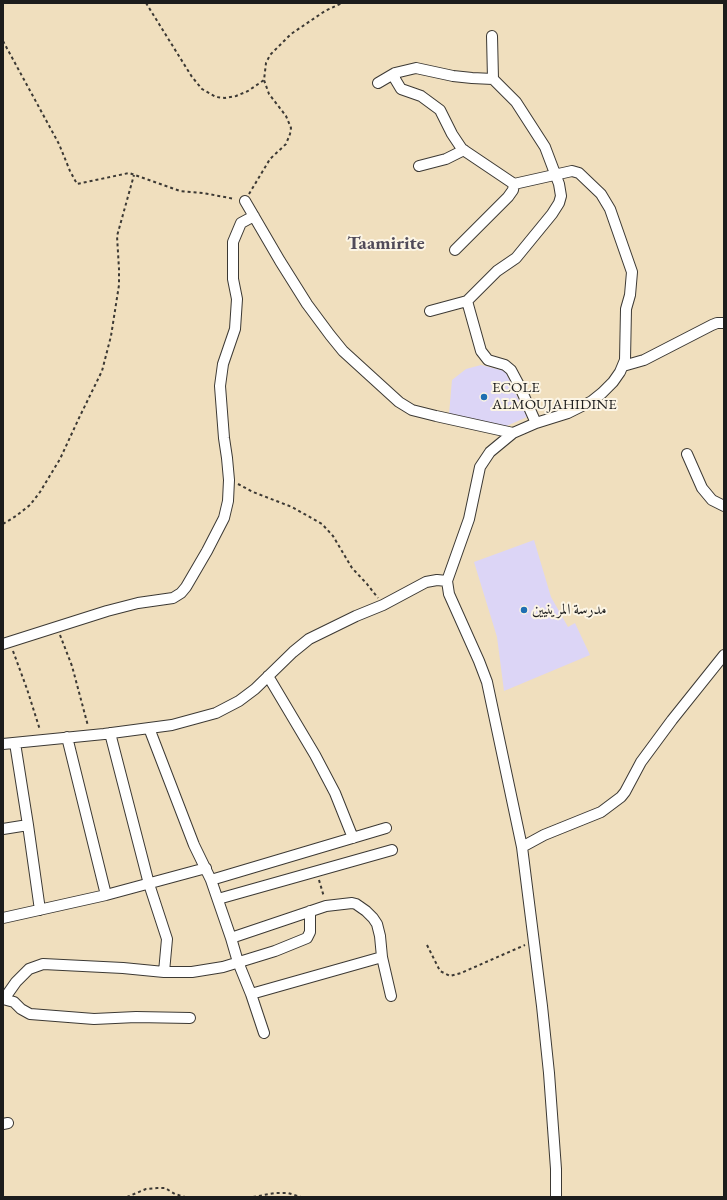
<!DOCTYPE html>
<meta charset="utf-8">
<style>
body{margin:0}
#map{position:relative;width:727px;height:1200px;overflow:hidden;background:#f0dfbe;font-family:"EB Garamond",serif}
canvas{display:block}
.frame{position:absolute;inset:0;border:4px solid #1c1c1c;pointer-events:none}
</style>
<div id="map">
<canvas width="727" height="1200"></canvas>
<div class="frame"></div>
</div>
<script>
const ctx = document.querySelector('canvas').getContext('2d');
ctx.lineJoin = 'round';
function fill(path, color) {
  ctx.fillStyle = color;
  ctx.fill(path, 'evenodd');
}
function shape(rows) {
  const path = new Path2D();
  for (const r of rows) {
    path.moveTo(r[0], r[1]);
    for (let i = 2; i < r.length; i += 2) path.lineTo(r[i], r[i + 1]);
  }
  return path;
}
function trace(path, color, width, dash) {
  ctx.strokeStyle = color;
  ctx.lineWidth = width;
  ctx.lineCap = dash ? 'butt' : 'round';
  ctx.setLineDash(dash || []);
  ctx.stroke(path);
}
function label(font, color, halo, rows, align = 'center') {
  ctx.font = font + ' "EB Garamond",Amiri,serif';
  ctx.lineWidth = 4;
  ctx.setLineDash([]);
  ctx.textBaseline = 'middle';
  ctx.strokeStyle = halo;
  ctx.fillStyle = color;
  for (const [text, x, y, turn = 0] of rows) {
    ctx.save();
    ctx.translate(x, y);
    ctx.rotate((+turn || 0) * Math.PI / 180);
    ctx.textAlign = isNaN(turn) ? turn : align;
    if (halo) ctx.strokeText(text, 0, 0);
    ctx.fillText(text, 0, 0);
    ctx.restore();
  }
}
const built = shape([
 [481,365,505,371,527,417,502,428,449,414,452,380,466,369],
 [534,540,551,597,568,627,575,623,590,655,504,691,497,637,474,562]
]);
const path = shape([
 [146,3,192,77,202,89,216,97,225,98,236,96,248,91,264,80],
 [3,41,59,144,70,171,77,184,129,173,180,191,203,193,235,199],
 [249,194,270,159,286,144,290,134,291,128,286,116,269,94,264,80,266,63,270,55,291,34,325,11,342,3],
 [238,484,253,492,292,507,322,524,333,536,352,568,367,584,378,598],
 [3,524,16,516,30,505,40,492,60,459,79,418,102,371,111,336,119,285,119,269,117,236,134,175],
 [60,635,72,666,88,726],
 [13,651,27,689,40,730],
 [319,880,324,897],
 [427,945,440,971,450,976,461,973,525,945],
 [127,1197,146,1189,157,1188,165,1188,175,1194,185,1197],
 [253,1197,275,1193,288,1193,301,1197]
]);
const minor = shape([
 [395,73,395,79,401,89,421,96,440,110,452,134,462,149,514,184,572,171,579,173,601,194,610,209,632,272,630,295,626,309,625,360,620,372,613,382,602,393,592,401,568,413,536,423,513,433,490,452,480,467,469,519,447,581,449,594,479,661,487,682,522,847,542,1006,549,1073,556,1169,556,1197],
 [378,83,395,73,416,68,453,76,472,78,493,79],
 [419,166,446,159,464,150],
 [245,201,280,261,307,304,330,335,343,351,399,402,412,410,436,416,513,433],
 [455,250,508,197,513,190,514,184],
 [467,301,481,351,488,360,505,365,511,370,519,385,536,423],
 [430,311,467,301,497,271,516,258,552,214,559,203,561,196,559,184,545,147,516,102,493,79,492,36],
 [623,366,644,360,712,325,717,323,724,323],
 [687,454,702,488,712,500,724,506],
 [3,644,107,611,138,603,173,598,181,593,186,587,207,551,224,518,228,501,229,480,227,458,224,438,220,386,223,364,235,329,237,299,233,279,233,242,241,223,254,216],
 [268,676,315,755,335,793,353,838],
 [149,728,194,845,211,880,231,938,238,962,251,994,264,1033],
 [110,733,149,884,167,939,164,972],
 [67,737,106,895],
 [15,743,28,825,40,910],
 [3,744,104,734,172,725,216,713,239,701,255,689,293,652,309,639,356,616,383,605,426,582,437,580,447,581],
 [3,829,28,825],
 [522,847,544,835,601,812,621,797,625,792,641,762,672,720,724,655],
 [211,880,386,828],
 [218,899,392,850],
 [3,918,106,895,206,868],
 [231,938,326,906,352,903,356,904,366,911,373,918,377,924,380,936,382,957,391,996],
 [251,994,382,957],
 [3,999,14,1002,21,1009,30,1014,94,1019,136,1017,190,1018],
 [4,999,16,982,29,969,43,964,123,968,164,972,192,972,223,967,275,951,307,938,310,932,310,911],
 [3,1124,8,1123]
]);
const markers = [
 [484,397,4,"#1f6fb2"],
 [524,610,4,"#1f6fb2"]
];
const poiNames = [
 ["ECOLE",492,388],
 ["ALMOUJAHIDINE",492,405],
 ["مدرسة المرينيين",532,610]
];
const districtNames = [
 ["Taamirite",386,244]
];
fill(built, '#dcd5f6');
trace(minor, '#3c3934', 12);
trace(path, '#3c3934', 2, [3, 3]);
trace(minor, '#fff', 10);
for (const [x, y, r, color] of markers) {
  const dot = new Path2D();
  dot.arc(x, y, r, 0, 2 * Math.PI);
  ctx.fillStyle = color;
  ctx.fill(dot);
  trace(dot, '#fcf5e5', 1.5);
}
label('15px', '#1c1c1c', '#fcf5e5', poiNames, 'left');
label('bold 19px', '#514b59', '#fcf5e5', districtNames);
</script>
